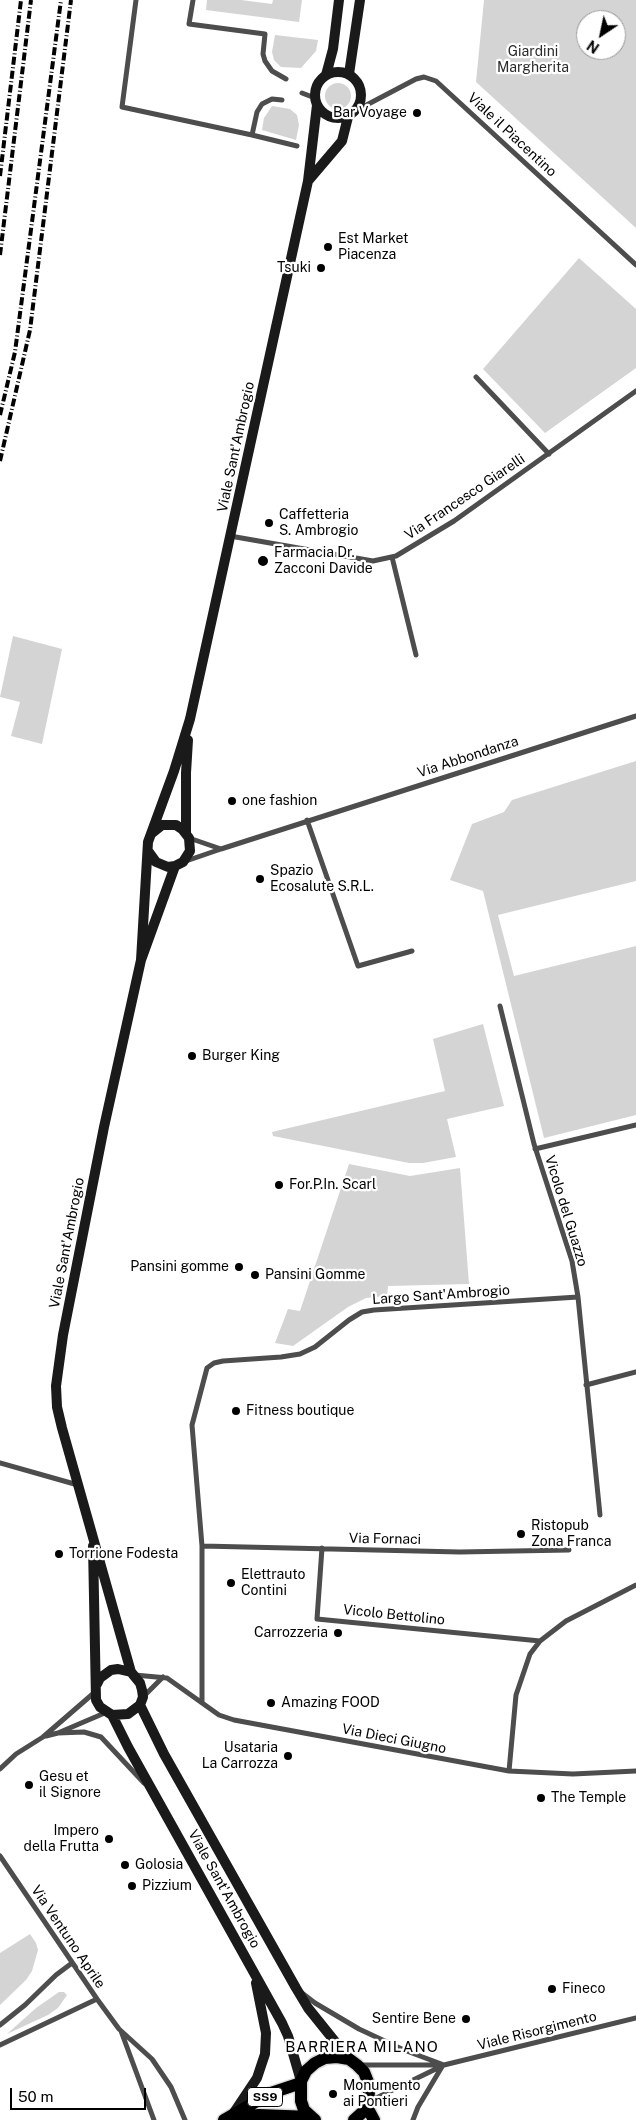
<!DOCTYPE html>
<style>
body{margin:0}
#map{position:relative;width:636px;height:2120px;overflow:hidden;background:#fff;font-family:"Public Sans",sans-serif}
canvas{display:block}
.north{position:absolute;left:576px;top:10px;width:50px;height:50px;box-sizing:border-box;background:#fff;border:1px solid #999;border-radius:50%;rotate:214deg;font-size:14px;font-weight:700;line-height:20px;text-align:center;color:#000}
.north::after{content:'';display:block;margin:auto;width:18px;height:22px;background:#000;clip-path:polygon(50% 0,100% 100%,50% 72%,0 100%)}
.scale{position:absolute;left:10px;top:2088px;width:136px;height:22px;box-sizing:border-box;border:2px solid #000;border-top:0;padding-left:6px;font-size:15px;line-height:18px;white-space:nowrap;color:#000;-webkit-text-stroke:4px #fff;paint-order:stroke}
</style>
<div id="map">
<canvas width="636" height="2120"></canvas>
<div class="north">N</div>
<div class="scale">50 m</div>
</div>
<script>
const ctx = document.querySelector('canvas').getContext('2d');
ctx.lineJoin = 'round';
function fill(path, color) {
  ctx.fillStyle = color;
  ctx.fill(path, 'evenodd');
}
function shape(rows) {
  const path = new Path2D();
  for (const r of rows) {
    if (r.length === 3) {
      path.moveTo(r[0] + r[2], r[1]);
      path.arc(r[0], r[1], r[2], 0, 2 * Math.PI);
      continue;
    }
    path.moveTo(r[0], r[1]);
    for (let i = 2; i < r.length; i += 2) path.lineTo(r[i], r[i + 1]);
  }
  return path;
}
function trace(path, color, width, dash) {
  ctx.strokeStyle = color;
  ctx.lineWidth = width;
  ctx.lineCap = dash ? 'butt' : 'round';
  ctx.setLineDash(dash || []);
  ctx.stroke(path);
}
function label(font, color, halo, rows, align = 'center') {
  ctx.font = font + ' "Public Sans",sans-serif';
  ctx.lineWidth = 4.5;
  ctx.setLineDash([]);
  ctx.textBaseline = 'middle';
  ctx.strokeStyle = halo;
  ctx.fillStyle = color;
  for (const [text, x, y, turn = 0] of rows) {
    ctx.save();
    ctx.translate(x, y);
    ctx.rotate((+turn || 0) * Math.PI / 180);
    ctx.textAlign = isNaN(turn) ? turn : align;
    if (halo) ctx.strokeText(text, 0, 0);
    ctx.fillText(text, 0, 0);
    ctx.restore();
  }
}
const green = shape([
 [207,0,241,0,272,4,273,0,302,0,299,22,206,10],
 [484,0,636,0,636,228,476,82],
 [586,20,616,20,616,50,586,50],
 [275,35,318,40,316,51,301,68,281,67,274,60,272,52],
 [338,96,13],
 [272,106,290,109,297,115,299,125,296,140,262,130,264,118],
 [579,258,636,309,636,368,545,433,483,369],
 [13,636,62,649,42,744,11,736,20,702,0,697],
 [636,761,636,881,498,915,514,976,636,946,636,1115,544,1138,483,891,450,880,472,824,504,812,512,800],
 [483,1024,504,1106,447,1119,456,1157,423,1163,409,1163,273,1136,272,1132,445,1091,433,1039],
 [349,1164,410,1176,460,1168,469,1284,388,1286,387,1296,366,1298,348,1307,293,1346,275,1343,288,1309,300,1311],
 [30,1934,36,1943,38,1950,32,1971,26,1980,0,2005,0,1953],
 [59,1992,64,1992,67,1995,58,2008,48,2015,7,2034,36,2008]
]);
const street = shape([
 [136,0,122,107,252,135,297,146],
 [193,0,189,24,265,34,263,54,265,61,272,71,286,79],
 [302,93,315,98],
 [357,110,416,79,424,77,436,81,636,265],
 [252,135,257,112,262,104,272,99,282,100],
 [476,377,549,454],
 [230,536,373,561,396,556,454,521,636,391],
 [392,557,416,655],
 [307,820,358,966,412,951],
 [221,849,636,716],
 [186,861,221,849,189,838],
 [500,1006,534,1144,572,1261,578,1297,600,1515],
 [535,1149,636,1125],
 [586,1385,636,1372],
 [0,1463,78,1485],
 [202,1546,460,1552,569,1550],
 [322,1548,317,1619,540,1641],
 [135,1675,167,1678,219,1715,234,1720,509,1771,573,1774,636,1771],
 [144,1696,163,1677],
 [202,1702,202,1546,192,1425,207,1368,214,1363,223,1361,281,1357,300,1354,315,1347,349,1320,362,1312,374,1310,578,1297],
 [58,1733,84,1732,101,1737,144,1783],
 [46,1736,58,1733,107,1712],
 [0,1769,16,1754,43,1737,95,1692],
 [509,1771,516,1695,530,1654,540,1641,566,1621,636,1585],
 [0,1856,97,1999,119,2029,152,2059,171,2087,185,2120],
 [302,1993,315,2003,359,2029,404,2050,444,2065],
 [0,2025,25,2005,56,1975,72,1963],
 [121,2031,154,2120],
 [0,2045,97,1999],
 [359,2065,441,2065],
 [370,2101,444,2065,636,2018],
 [413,2120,418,2107,443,2065]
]);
const secondary = shape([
 [338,95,23],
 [349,74,360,0],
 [326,75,333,49,339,0],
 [308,181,342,141,348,117],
 [186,833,186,773,188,740],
 [148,851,156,862,168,867,175,866,183,862,190,851,189,838,182,829,176,825,162,825,152,833],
 [141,960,148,842,174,771,190,719,308,181,317,105],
 [93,1546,96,1700,100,1707,112,1715,128,1714,140,1705,143,1697,142,1690,140,1683,131,1672,118,1669,111,1670,100,1678,97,1684],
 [131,1672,62,1428,57,1407,56,1386,63,1335,104,1127,141,960,175,866],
 [140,1705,164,1754,296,1988,308,2008,349,2059],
 [112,1715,128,1747,282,2023,288,2036,301,2081],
 [233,2114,257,2078,265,2054,266,2033,256,1983]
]);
const primary = shape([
 [366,2105,374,2120],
 [234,2117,259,2115,311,2117],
 [224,2120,271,2093,301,2083],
 [315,2120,304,2110,301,2101,301,2081,306,2071,315,2063,325,2058,337,2057,349,2059,357,2065,364,2072,368,2082,369,2092,368,2102,364,2111,354,2120]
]);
const rail = shape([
 [0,176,21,0],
 [0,255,31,0],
 [0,415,15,352,61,0],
 [0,461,30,330,71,0]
]);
const markers = [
 [417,113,5,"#000"],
 [328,247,5,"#000"],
 [321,268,5,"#000"],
 [269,523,5,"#000"],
 [263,561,6,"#000"],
 [232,801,5,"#000"],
 [260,879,5,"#000"],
 [192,1056,5,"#000"],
 [279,1185,5,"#000"],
 [239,1267,5,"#000"],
 [255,1275,5,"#000"],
 [236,1411,5,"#000"],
 [521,1534,5,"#000"],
 [59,1554,5,"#000"],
 [231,1583,5,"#000"],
 [338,1633,5,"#000"],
 [271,1703,5,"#000"],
 [288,1756,5,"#000"],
 [29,1785,5,"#000"],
 [541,1798,5,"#000"],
 [109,1839,5,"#000"],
 [125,1865,5,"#000"],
 [132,1886,5,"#000"],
 [552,1989,5,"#000"],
 [466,2019,5,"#000"],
 [333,2094,5,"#000"]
];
const shields = [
 [265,2097,35]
];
const shieldNames = [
 ["SS9",265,2097]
];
const parkNames = [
 ["Giardini",533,52],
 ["Margherita",533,68]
];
const poiNames = [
 ["Bar Voyage",407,113,"right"],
 ["Est Market",338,239],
 ["Piacenza",338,255],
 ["Tsuki",311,268,"right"],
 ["Caffetteria",279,515],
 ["S. Ambrogio",279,531],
 ["Farmacia Dr.",274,553],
 ["Zacconi Davide",274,569],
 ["one fashion",242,801],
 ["Spazio",270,871],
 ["Ecosalute S.R.L.",270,887],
 ["Burger King",202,1056],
 ["For.P.In. Scarl",289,1185],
 ["Pansini gomme",229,1267,"right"],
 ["Pansini Gomme",265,1275],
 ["Fitness boutique",246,1411],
 ["Ristopub",531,1526],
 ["Zona Franca",531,1542],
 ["Torrione Fodesta",69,1554],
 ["Elettrauto",241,1575],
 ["Contini",241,1591],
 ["Carrozzeria",328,1633,"right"],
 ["Amazing FOOD",281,1703],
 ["Usataria",278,1748,"right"],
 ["La Carrozza",278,1764,"right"],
 ["Gesu et",39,1777],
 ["il Signore",39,1793],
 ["The Temple",551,1798],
 ["Impero",99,1831,"right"],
 ["della Frutta",99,1847,"right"],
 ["Golosia",135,1865],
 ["Pizzium",142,1886],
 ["Fineco",562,1989],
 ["Sentire Bene",456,2019,"right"],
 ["Monumento",343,2086],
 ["ai Pontieri",343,2102]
];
const streetNames = [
 ["Viale il Piacentino",512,135,43],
 ["Viale Sant'Ambrogio",236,447,-78],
 ["Via Francesco Giarelli",465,497,-34],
 ["Via Abbondanza",468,757,-18],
 ["Vicolo del Guazzo",566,1211,73],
 ["Viale Sant'Ambrogio",67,1243,-79],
 ["Largo Sant'Ambrogio",441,1295,-4],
 ["Via Fornaci",385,1539,1],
 ["Vicolo Bettolino",394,1615,6],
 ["Via Dieci Giugno",394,1739,11],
 ["Viale Sant'Ambrogio",224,1889,61],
 ["Via Ventuno Aprile",68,1937,56],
 ["Viale Risorgimento",537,2031,-14]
];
const neighbourhoodNames = [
 ["BARRIERA MILANO",362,2047]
];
fill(green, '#d4d4d4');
trace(primary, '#dbdbdb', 15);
trace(street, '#4d4d4d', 5);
trace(secondary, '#1a1a1a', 10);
trace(primary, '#000', 12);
trace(rail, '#000', 4, [8, 2.5, 1, 2.5]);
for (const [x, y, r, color] of markers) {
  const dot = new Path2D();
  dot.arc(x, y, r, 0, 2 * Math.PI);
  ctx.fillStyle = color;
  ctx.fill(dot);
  trace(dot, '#fff', 2);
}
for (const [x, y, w] of shields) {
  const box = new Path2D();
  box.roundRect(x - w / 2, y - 9.5, w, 19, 4);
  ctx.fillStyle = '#fff';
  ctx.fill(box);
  trace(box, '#000', 1);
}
label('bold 12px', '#000', null, shieldNames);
label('14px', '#2b2b2b', '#fff', parkNames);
label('14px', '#000', '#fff', poiNames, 'left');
label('14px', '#000', '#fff', streetNames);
ctx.letterSpacing = '1px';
label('15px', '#000', '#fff', neighbourhoodNames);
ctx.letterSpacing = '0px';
</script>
